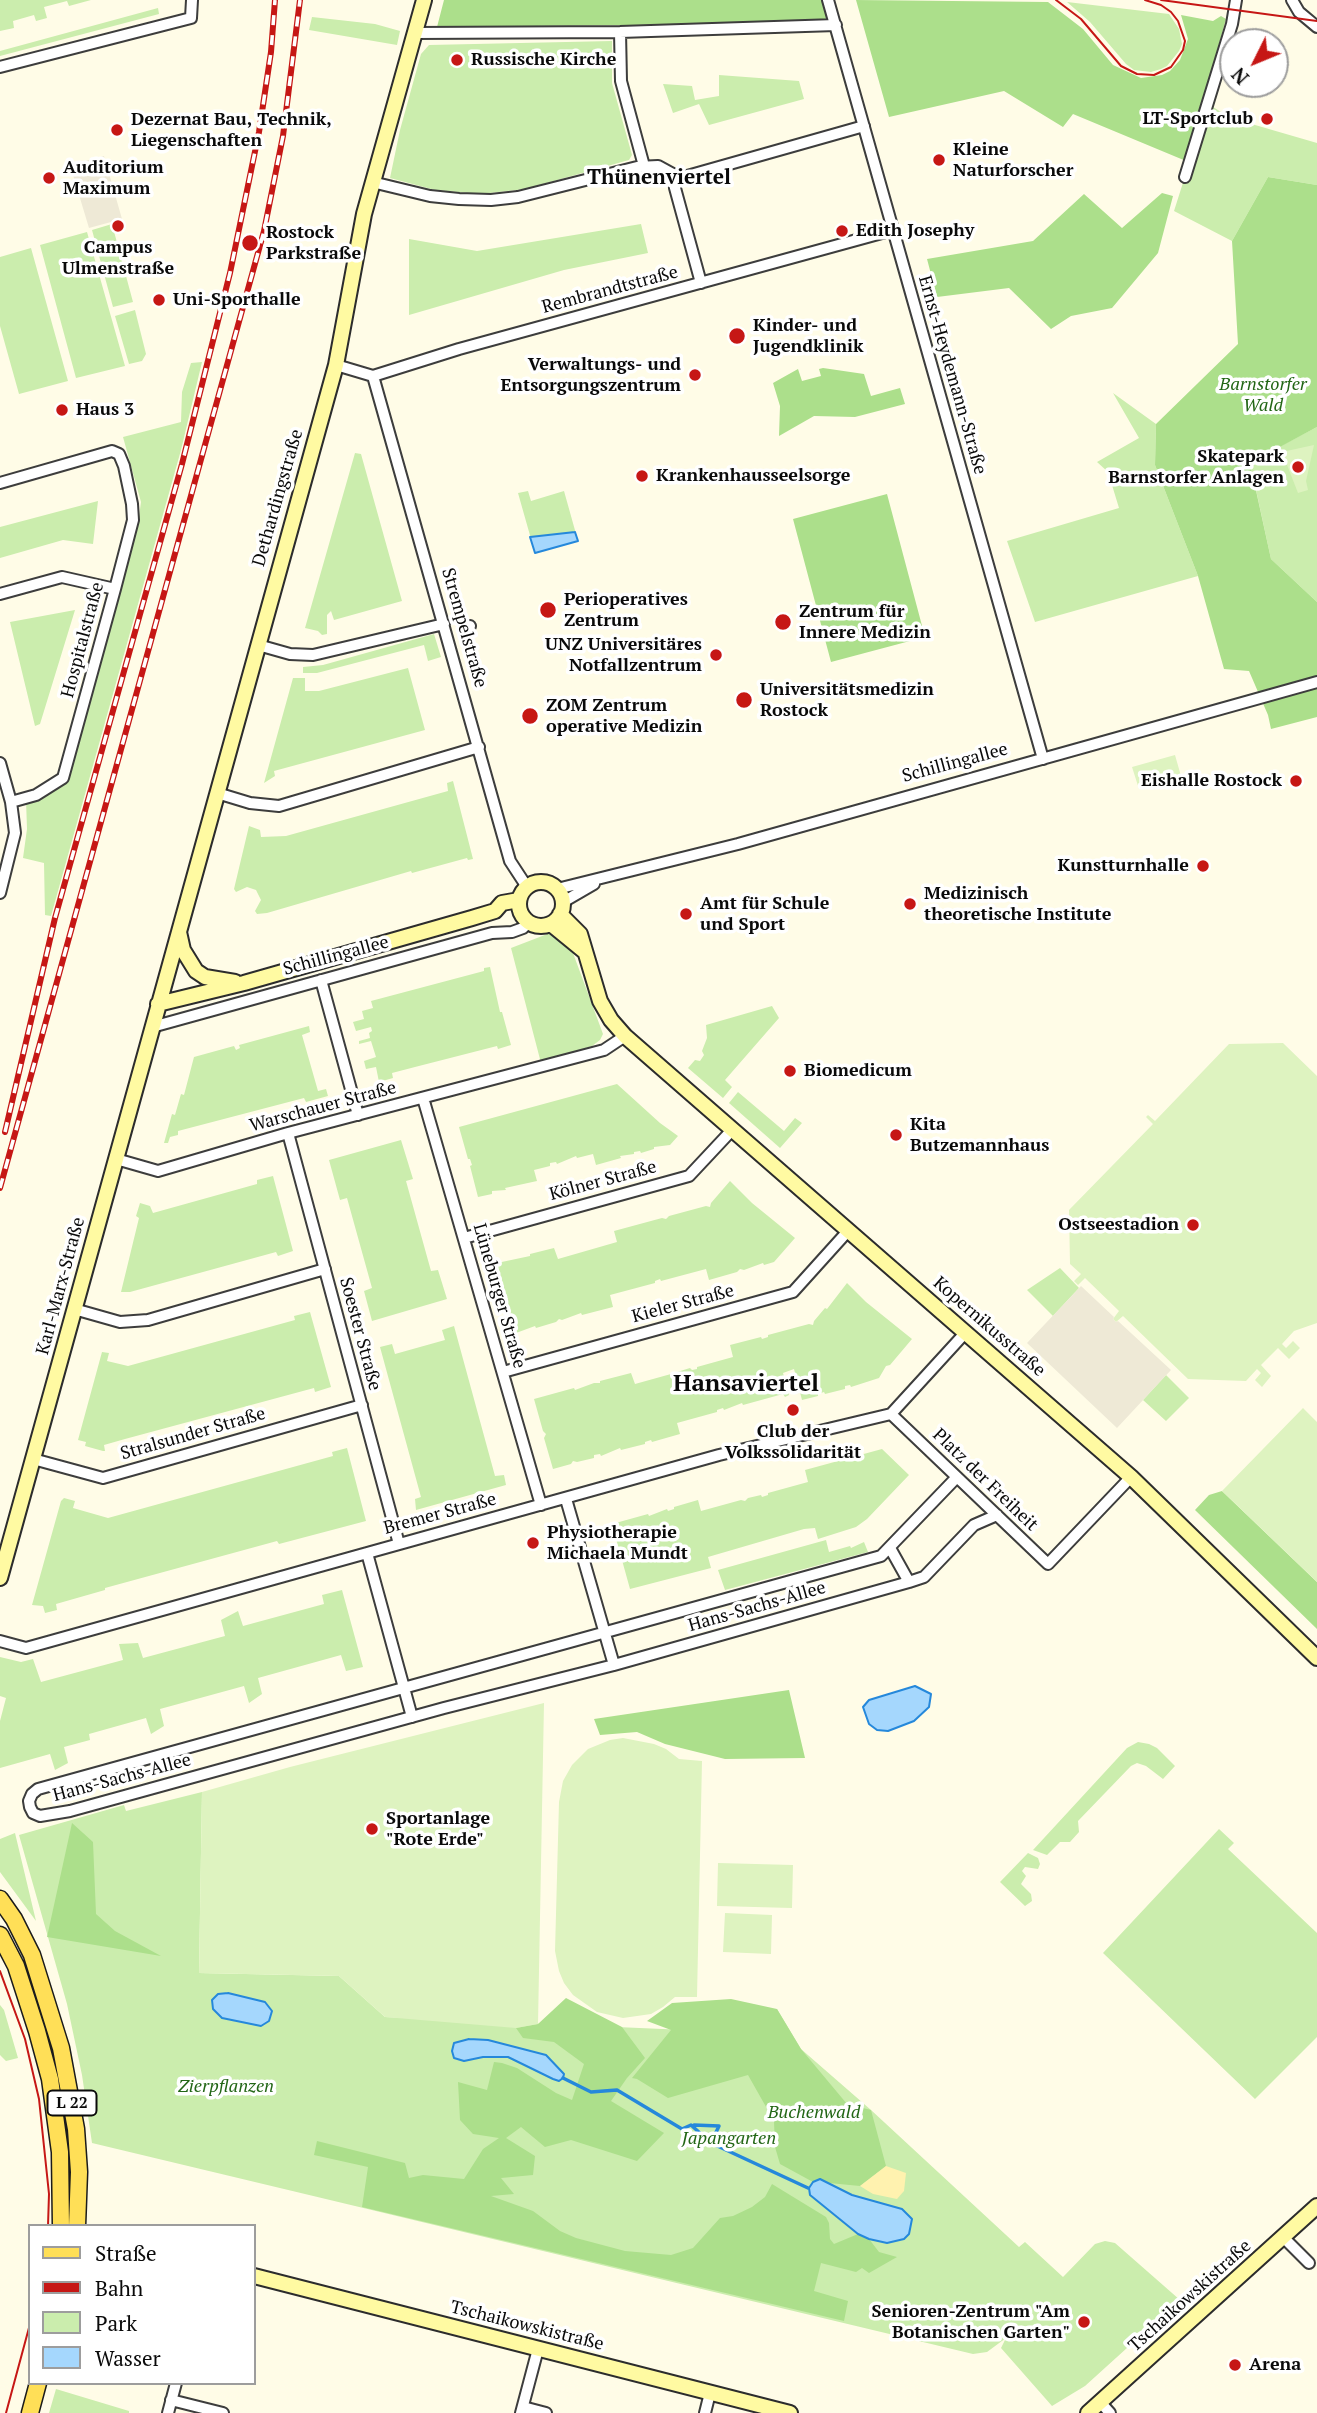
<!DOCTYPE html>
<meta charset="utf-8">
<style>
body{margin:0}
#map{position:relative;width:1317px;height:2413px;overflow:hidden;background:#fffce7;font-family:"PT Serif",serif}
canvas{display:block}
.legend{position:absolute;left:28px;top:2224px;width:228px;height:161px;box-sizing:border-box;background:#fff;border:2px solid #9d9d9d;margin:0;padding:9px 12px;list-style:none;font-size:21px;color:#0a0a0a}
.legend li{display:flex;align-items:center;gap:14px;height:35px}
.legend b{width:35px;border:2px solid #9d9d9d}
.north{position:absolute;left:1219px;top:28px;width:70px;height:70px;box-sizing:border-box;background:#fff;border:2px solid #9d9d9d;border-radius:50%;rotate:227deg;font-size:19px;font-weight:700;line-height:28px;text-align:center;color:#0a0a0a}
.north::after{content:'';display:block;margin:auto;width:24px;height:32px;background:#c61715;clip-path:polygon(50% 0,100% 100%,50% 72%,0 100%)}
</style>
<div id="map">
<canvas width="1317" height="2413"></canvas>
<ul class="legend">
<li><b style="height:9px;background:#ffdf57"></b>Straße</li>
<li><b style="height:9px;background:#c61715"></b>Bahn</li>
<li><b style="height:19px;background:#cbedad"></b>Park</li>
<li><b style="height:19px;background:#a5d7fd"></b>Wasser</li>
</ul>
<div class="north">N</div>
</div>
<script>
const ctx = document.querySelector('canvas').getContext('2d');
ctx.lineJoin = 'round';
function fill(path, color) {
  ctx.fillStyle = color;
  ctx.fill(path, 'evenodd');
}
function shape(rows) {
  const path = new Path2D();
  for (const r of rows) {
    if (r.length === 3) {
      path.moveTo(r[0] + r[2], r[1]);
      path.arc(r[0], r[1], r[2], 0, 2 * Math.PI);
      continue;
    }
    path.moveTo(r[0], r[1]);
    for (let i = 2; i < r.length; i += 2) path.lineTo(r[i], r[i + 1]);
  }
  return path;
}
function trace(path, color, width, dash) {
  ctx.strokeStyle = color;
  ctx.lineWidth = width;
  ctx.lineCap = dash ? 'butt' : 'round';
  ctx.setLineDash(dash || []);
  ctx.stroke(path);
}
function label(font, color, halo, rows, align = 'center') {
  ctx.font = font + ' "PT Serif",serif';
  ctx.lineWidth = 7;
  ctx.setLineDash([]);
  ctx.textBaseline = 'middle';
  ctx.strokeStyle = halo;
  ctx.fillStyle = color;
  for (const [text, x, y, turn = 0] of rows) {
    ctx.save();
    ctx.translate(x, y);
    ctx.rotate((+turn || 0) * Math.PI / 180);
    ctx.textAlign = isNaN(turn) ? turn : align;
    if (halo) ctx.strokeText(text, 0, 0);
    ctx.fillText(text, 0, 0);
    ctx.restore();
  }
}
const green = shape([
 [0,0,91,0,69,6,67,1,44,7,47,18,36,21,34,15,13,21,14,28,0,31],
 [1067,2,1169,14,1179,29,1182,44,1179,51,1167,66,1161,69,1151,72,1134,70,1126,64,1090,22],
 [158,8,159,14,0,56,0,51],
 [312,17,375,24,400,31,397,45,309,30],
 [612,41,612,83,632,155,629,160,525,189,481,194,435,190,390,178,400,130,421,54,429,45],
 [719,75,799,81,804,99,709,125,699,104,673,113,663,84,692,86,695,100,719,96],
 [1208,104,1231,118,1317,143,1317,185,1268,177,1232,241,1174,211],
 [112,224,133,302,113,307,92,230],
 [641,224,648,253,564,270,409,315,409,239,477,251],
 [87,232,125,366,76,378,40,245],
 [31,248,68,381,19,394,0,326,0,257],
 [135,310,146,354,142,361,129,364,115,316],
 [202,362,181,450,51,916,45,915,44,863,23,858,27,829,26,800,67,779,138,524,141,502,123,437,181,422,182,392,191,363],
 [1113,393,1156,424,1155,465,1198,576,1035,622,1007,541,1119,508,1108,472,1097,462,1139,438],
 [1317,427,1317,602,1271,559,1250,462],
 [355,453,361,454,402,601,334,620,331,611,327,615,327,634,322,635,318,631,305,628],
 [528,491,531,501,564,491,578,541,535,553,518,493],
 [98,501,93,544,63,540,0,558,0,527],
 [75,610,40,724,35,726,10,622],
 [434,634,441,657,428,661,424,645,317,673,303,673,303,667,323,665],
 [408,668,425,730,274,771,275,776,264,783,293,678,305,678,305,691,319,691],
 [453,781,473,859,468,860,467,858,412,873,411,871,267,913,257,914,255,911,261,900,256,890,247,887,236,892,234,889,249,826,260,830,261,837,286,836,448,791,447,783],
 [550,933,560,939,573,953,603,1034,600,1040,592,1046,541,1063,511,948],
 [490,967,500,1012,502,1012,511,1045,498,1049,497,1046,415,1067,392,1073,393,1078,379,1082,376,1067,366,1069,364,1061,376,1057,371,1041,359,1044,359,1041,370,1038,369,1033,372,1031,371,1027,356,1031,353,1022,364,1019,362,1011,373,1008,371,1001,484,971,484,968],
 [772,1006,779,1018,725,1080,732,1087,723,1098,688,1068,695,1060,700,1061,704,1055,702,1051,707,1038,706,1025],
 [309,1026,310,1032,302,1035,318,1091,326,1089,328,1096,306,1102,304,1098,178,1131,178,1135,170,1137,168,1143,164,1143,172,1114,175,1115,181,1094,184,1095,194,1057,234,1046,236,1050,240,1048,239,1045],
 [617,1084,660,1123,678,1136,670,1145,654,1147,654,1149,641,1153,640,1151,634,1152,634,1154,620,1156,621,1158,596,1165,593,1154,577,1158,576,1156,557,1164,556,1162,550,1163,550,1166,534,1170,537,1181,505,1188,506,1190,492,1191,492,1194,478,1197,470,1166,472,1165,470,1159,468,1159,459,1127],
 [738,1092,784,1131,795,1118,802,1123,780,1148,729,1103],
 [401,1140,413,1179,406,1181,431,1271,438,1270,447,1299,372,1321,364,1291,372,1288,347,1198,340,1200,329,1160],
 [273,1176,293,1251,278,1256,276,1252,130,1292,121,1292,139,1218,136,1216,140,1203,150,1206,153,1213,257,1184,257,1180],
 [730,1181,752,1203,795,1238,774,1262,764,1265,763,1263,744,1270,740,1269,737,1272,709,1280,706,1269,661,1281,660,1279,655,1281,655,1283,610,1295,613,1307,582,1315,581,1313,562,1320,559,1319,556,1322,536,1328,535,1326,516,1333,507,1302,508,1298,505,1295,497,1263,530,1256,530,1254,554,1248,558,1259,617,1242,614,1231,662,1218,666,1219,669,1216,706,1206,710,1207,711,1203],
 [1060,1268,1079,1288,1053,1316,1027,1290],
 [847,1283,866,1302,912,1339,890,1365,886,1366,879,1378,851,1387,850,1385,845,1386,845,1389,825,1394,824,1392,818,1394,818,1396,802,1400,794,1369,783,1373,789,1395,785,1397,783,1394,743,1405,742,1403,724,1410,723,1408,717,1410,717,1412,677,1423,680,1434,652,1442,651,1440,645,1442,645,1444,621,1450,620,1448,601,1456,600,1454,594,1455,594,1458,577,1462,573,1461,571,1464,553,1469,544,1438,546,1434,543,1431,534,1399,574,1388,575,1390,594,1383,600,1383,600,1381,631,1373,635,1384,671,1374,675,1375,677,1372,690,1368,692,1370,697,1369,697,1367,733,1357,730,1345,761,1337,762,1339,768,1337,768,1335,809,1324,813,1325,814,1321,825,1308,827,1309],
 [310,1312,331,1387,315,1392,314,1388,125,1439,104,1445,105,1451,103,1451,85,1446,86,1442,78,1440,102,1352,109,1353,107,1361,128,1366,295,1320,294,1316],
 [454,1326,495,1476,504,1475,506,1485,416,1510,415,1499,421,1497,380,1347,392,1344,395,1354,445,1340,442,1330],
 [1166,1375,1189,1398,1166,1421,1143,1400],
 [347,1448,366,1521,279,1544,277,1541,105,1588,105,1590,56,1604,57,1610,45,1613,43,1606,32,1605,61,1501,64,1498,75,1501,73,1508,108,1518,333,1456,332,1452],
 [882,1449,909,1475,867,1519,856,1527,818,1539,815,1528,804,1529,708,1557,711,1568,630,1589,612,1524,648,1514,649,1516,667,1509,668,1511,674,1509,674,1507,698,1500,701,1511,741,1500,745,1501,748,1498,761,1495,762,1497,768,1495,768,1493,808,1482,805,1470],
 [826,1540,829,1552,850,1546,851,1548,864,1542,868,1552,725,1590,718,1570],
 [342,1590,363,1667,346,1671,341,1655,258,1678,262,1694,249,1703,244,1686,160,1709,164,1726,151,1734,146,1718,89,1734,90,1740,64,1747,68,1763,55,1770,50,1754,0,1768,0,1721,6,1698,0,1696,0,1657,21,1662,33,1659,41,1682,123,1660,119,1644,138,1643,143,1658,225,1636,221,1620,238,1611,243,1626,324,1604,322,1595],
 [1138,1742,1149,1744,1157,1748,1175,1766,1163,1779,1146,1766,1137,1763,1131,1766,1078,1821,1079,1832,1070,1842,1060,1842,1047,1855,1033,1850,1127,1748],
 [202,1792,199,1973,339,1976,385,2017,709,2031,777,2009,801,2049,871,2110,1019,2247,1025,2242,1063,2277,1095,2244,1105,2241,1115,2243,1180,2300,1085,2386,1052,2406,1001,2348,1006,2338,987,2352,973,2354,92,2143,82,2075,67,2004,19,1835,124,1805,126,1811],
 [1219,1829,1234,1843,1228,1849,1317,1933,1317,2037,1255,2099,1103,1953],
 [15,1833,36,1921,0,1872,0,1839],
 [1028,1853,1038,1858,1040,1864,1038,1869,1025,1867,1022,1871,1026,1876,1021,1884,1031,1894,1032,1901,1025,1906,1000,1882],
 [0,2005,4,2010,18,2058,6,2061,0,2055],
 [56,2389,129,2411,129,2413,49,2413]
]);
const forest = shape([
 [444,0,824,0,830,23,437,27],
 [856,0,1048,2,1083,29,1113,65,1141,78,1162,75,1170,71,1180,60,1188,39,1181,15,1213,21,1221,16,1226,19,1186,161,1073,114,1063,127,1004,91,889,117],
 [1268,177,1317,185,1317,427,1250,463,1271,559,1317,602,1317,717,1271,729,1268,715,1249,671,1224,669,1198,576,1155,465,1156,424,1238,344,1232,241],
 [1162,193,1173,196,1158,253,1112,308,1071,316,1051,329,1009,288,937,297,927,259,1033,241,1084,194,1122,228],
 [823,368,864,374,871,396,900,388,905,404,855,417,814,416,779,436,780,406,773,383,798,369,802,381,821,376,819,369],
 [887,494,925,637,831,662,793,519],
 [1222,1491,1317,1582,1317,1629,1195,1510,1209,1495],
 [789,1690,805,1758,725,1759,665,1744,637,1732,600,1735,594,1719],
 [72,1823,93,1842,96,1914,115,1931,161,1956,47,1937],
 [566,1998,622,2027,645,2058,627,2078,611,2101,664,2133,637,2161,571,2140,545,2147,521,2127,506,2138,535,2156,533,2175,501,2178,514,2194,491,2196,533,2211,560,2231,576,2238,625,2251,671,2255,693,2248,720,2218,733,2216,752,2207,765,2197,772,2184,826,2217,829,2223,830,2239,834,2244,858,2234,869,2239,879,2252,897,2257,869,2273,862,2268,856,2272,821,2263,814,2291,848,2301,844,2321,362,2207,368,2167,314,2155,317,2141,405,2163,409,2178,423,2175,464,2179,483,2149,499,2138,473,2134,460,2120,458,2082,487,2090,494,2062,502,2063,517,2068,556,2093,572,2100,584,2064,554,2042,523,2038,516,2028,538,2024],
 [731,1999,777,2009,801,2049,847,2104,871,2110,886,2166,860,2186,829,2183,820,2179,813,2182,780,2164,775,2147,774,2121,748,2075,668,2098,637,2079,632,2078,671,2030,647,2021,672,2003]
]);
const sand = shape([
 [886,2166,906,2173,904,2191,897,2199,873,2194,860,2186]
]);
const pitch = shape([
 [1314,445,1306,481,1308,490,1298,493,1282,452],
 [1175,755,1181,776,1139,789,1132,767],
 [1283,1043,1317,1076,1317,1323,1294,1331,1282,1344,1286,1348,1293,1341,1300,1348,1289,1359,1278,1348,1261,1365,1271,1376,1262,1387,1255,1380,1261,1373,1257,1369,1246,1381,1188,1379,1123,1316,1116,1322,1113,1319,1119,1311,1085,1278,1078,1285,1074,1281,1081,1274,1070,1264,1069,1210,1153,1124,1146,1117,1148,1115,1155,1121,1229,1044],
 [1303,1408,1317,1422,1317,1582,1222,1491],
 [544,1703,538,2024,516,2028,385,2017,339,1976,199,1973,202,1792,290,1767],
 [623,1738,654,1744,666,1749,679,1759,702,1761,697,1997,675,1997,663,2007,651,2014,623,2018,597,2012,573,1995,564,1983,559,1971,555,1951,559,1802,563,1781,572,1765,588,1749,610,1740],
 [718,1863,793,1865,792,1908,717,1906],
 [725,1913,772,1915,771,1954,723,1952]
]);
const plaza = shape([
 [104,156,122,219,89,228,70,165],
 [1081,1286,1114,1317,1113,1319,1116,1322,1118,1321,1171,1370,1117,1428,1027,1343]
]);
const water = shape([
 [575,532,578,541,535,553,530,537,575,532],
 [915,1686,931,1694,929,1707,914,1721,888,1731,877,1730,869,1724,863,1707,869,1700,915,1686],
 [228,1993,265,2002,272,2011,269,2021,261,2026,222,2018,213,2009,212,2000,218,1994,228,1993],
 [469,2039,488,2040,546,2055,564,2074,563,2078,559,2081,553,2079,508,2057,483,2057,464,2061,454,2058,452,2051,454,2043,469,2039],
 [820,2179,852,2195,902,2209,912,2219,909,2234,904,2239,887,2243,869,2239,858,2234,810,2195,809,2188,813,2182,820,2179]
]);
const stream = shape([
 [563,2078,591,2092,617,2090,682,2129,691,2125,711,2143,808,2188],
 [694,2125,719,2126,711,2143]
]);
const street = shape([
 [828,0,1043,759],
 [1292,0,1299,12,1317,27],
 [620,32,621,81,644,166],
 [414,33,620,32,836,25],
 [0,67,191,18,192,0],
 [674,176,675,188,701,283],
 [1185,177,1232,24,1236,0],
 [372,182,430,196,459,199,491,200,518,197,637,167,658,166,680,178,864,126],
 [336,365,373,376,459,349,893,230],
 [373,376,510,861,527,887],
 [0,483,112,451,119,454,124,466,132,504,133,520,115,589,63,778,36,795,11,802],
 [0,594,62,577,115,589],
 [464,628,470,626],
 [258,645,290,654,313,655,444,624],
 [0,763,11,802,15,833,0,893],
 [217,793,250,803,279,806,479,747],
 [557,889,738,844,1317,682],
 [563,902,594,884],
 [321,980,358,1115],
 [152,1027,492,933,512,932,523,928,528,923],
 [423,1098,541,1505],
 [288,1133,399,1544],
 [116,1159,158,1171,288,1133,604,1050,625,1036],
 [464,1238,689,1176,733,1129],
 [74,1309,120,1322,148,1320,325,1269],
 [503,1372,793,1292,848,1231],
 [891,1414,1048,1564,1131,1477],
 [891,1414,966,1332],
 [33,1459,103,1478,362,1405],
 [957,1477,881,1556,38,1789,32,1794,29,1801,30,1807,33,1813,40,1816,70,1811,444,1708,614,1665,909,1582,924,1577,974,1525,997,1515],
 [566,1499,614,1665],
 [890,1548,909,1582],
 [367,1553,412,1717],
 [0,1641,26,1648,719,1455,891,1414],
 [1283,2237,1309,2263],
 [171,2400,223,2413],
 [1101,2403,1110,2413],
 [523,2407,546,2413],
 [168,2413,176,2383],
 [521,2413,538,2349],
 [705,2413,710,2393]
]);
const secondary = shape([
 [541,904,22],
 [560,914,580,934,600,1001,611,1020,625,1036,1131,1477,1317,1658],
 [551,924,584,951],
 [179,932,183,950,196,971,205,977,235,982],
 [158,1004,244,983,472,918,495,911,502,903,519,900],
 [0,1578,336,365,364,214,424,0],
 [254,2276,790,2413],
 [1088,2413,1317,2206]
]);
const primary = shape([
 [0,1899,14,1919,32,1955,61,2048,76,2129,79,2172,77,2226],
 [0,1935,16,1966,37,2031,50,2079,60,2152,61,2226],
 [30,2413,38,2383]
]);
const tram = shape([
 [1056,0,1081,19,1121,66,1137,74,1154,75,1171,67,1183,50,1185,41,1178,21,1171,12,1161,5,1145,0],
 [1161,0,1317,21],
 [0,1971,25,2039,39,2099,49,2194,48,2226],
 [6,2413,30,2324]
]);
const rail = shape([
 [5,1132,55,918,182,464,230,273,259,132,271,52,275,0],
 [0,1188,264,231,283,136,300,0]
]);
const markers = [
 [457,60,7,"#c61715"],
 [1267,119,7,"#c61715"],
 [117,130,7,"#c61715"],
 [939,160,7,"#c61715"],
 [49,178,7,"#c61715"],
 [118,226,7,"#c61715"],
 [842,231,7,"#c61715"],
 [250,243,9,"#c61715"],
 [159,300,7,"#c61715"],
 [737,336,9,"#c61715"],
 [695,375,7,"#c61715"],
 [62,410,7,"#c61715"],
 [1298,467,7,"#c61715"],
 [642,476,7,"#c61715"],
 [548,610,9,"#c61715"],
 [783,622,9,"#c61715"],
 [716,655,7,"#c61715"],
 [744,700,9,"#c61715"],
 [530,716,9,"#c61715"],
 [1296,781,7,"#c61715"],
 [1203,866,7,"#c61715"],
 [910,904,7,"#c61715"],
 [686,914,7,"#c61715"],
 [790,1071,7,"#c61715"],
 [896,1135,7,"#c61715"],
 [1193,1225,7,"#c61715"],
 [793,1410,7,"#c61715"],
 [533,1543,7,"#c61715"],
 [372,1829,7,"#c61715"],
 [1084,2322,7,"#c61715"],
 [1235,2365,7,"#c61715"]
];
const shields = [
 [72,2103,49]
];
const shieldNames = [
 ["L 22",72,2103]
];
const poiNames = [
 ["Russische Kirche",471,60],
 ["LT-Sportclub",1253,119,"right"],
 ["Dezernat Bau, Technik,",131,120],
 ["Liegenschaften",131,141],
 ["Kleine",953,150],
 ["Naturforscher",953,171],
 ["Auditorium",63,168],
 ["Maximum",63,189],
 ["Edith Josephy",856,231],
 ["Rostock",266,233],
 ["Parkstraße",266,254],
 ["Campus",118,248,"center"],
 ["Ulmenstraße",118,269,"center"],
 ["Uni-Sporthalle",173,300],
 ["Kinder- und",753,326],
 ["Jugendklinik",753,347],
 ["Verwaltungs- und",681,365,"right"],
 ["Entsorgungszentrum",681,386,"right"],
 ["Haus 3",76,410],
 ["Skatepark",1284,457,"right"],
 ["Barnstorfer Anlagen",1284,478,"right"],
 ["Krankenhausseelsorge",656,476],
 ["Perioperatives",564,600],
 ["Zentrum",564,621],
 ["Zentrum für",799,612],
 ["Innere Medizin",799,633],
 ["UNZ Universitäres",702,645,"right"],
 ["Notfallzentrum",702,666,"right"],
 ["Universitätsmedizin",760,690],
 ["Rostock",760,711],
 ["ZOM Zentrum",546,706],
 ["operative Medizin",546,727],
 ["Eishalle Rostock",1282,781,"right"],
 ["Kunstturnhalle",1189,866,"right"],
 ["Medizinisch",924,894],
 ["theoretische Institute",924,915],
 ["Amt für Schule",700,904],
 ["und Sport",700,925],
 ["Biomedicum",804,1071],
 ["Kita",910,1125],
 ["Butzemannhaus",910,1146],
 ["Ostseestadion",1179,1225,"right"],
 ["Club der",793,1432,"center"],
 ["Volkssolidarität",793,1453,"center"],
 ["Physiotherapie",547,1533],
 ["Michaela Mundt",547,1554],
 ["Sportanlage",386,1819],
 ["\"Rote Erde\"",386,1840],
 ["Senioren-Zentrum \"Am",1070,2312,"right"],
 ["Botanischen Garten\"",1070,2333,"right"],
 ["Arena",1249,2365]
];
const streetNames = [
 ["Rembrandtstraße",610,290,-15],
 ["Ernst-Heydemann-Straße",952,375,74],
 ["Dethardingstraße",278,498,-74],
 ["Strempelstraße",464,628,74],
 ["Hospitalstraße",83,640,-75],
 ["Schillingallee",955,763,-15],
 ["Schillingallee",336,956,-15],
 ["Warschauer Straße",323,1107,-15],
 ["Kölner Straße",603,1181,-15],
 ["Karl-Marx-Straße",61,1286,-75],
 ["Lüneburger Straße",499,1296,74],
 ["Kieler Straße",683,1304,-15],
 ["Kopernikusstraße",989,1327,41],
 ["Soester Straße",360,1334,75],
 ["Stralsunder Straße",193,1434,-16],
 ["Platz der Freiheit",985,1480,44],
 ["Bremer Straße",440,1514,-15],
 ["Hans-Sachs-Allee",757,1607,-16],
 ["Hans-Sachs-Allee",122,1778,-15],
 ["Tschaikowskistraße",1190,2296,-42],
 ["Tschaikowskistraße",527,2326,14]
];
const parkNames = [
 ["Barnstorfer",1263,385],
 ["Wald",1263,406],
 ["Zierpflanzen",226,2087],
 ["Buchenwald",814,2113],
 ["Japangarten",729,2139]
];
const quarterNames = [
 ["Thünenviertel",659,178]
];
const districtNames = [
 ["Hansaviertel",746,1384]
];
fill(green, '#cbedad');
fill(forest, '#acdf8b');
fill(sand, '#fff2af');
fill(pitch, '#def3c0');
fill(plaza, '#eee9d6');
fill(water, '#a5d7fd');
trace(water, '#2588db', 2);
trace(stream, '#2588db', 3.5);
trace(street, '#3d3d3d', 14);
trace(secondary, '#2c2c2c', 18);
trace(primary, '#1b1b1b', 19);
trace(street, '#fff', 10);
trace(secondary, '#fffaa2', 14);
trace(primary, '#ffdf57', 16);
trace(tram, '#c61715', 2);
trace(rail, '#c61715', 6);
trace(rail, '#fff', 3.5, [10]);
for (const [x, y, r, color] of markers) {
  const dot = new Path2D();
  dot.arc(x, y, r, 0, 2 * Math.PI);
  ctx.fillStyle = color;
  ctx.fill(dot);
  trace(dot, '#fff', 2.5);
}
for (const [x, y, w] of shields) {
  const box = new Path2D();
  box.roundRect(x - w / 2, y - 12.5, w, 25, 5);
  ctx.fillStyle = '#fff';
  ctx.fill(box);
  trace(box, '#0a0a0a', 2);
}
label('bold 16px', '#0a0a0a', null, shieldNames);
label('bold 18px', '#0a0a0a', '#fff', poiNames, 'left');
label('18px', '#0a0a0a', '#fff', streetNames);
label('italic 18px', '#226615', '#fff', parkNames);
label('bold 21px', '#0a0a0a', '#fff', quarterNames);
label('bold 24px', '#0a0a0a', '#fff', districtNames);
</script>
